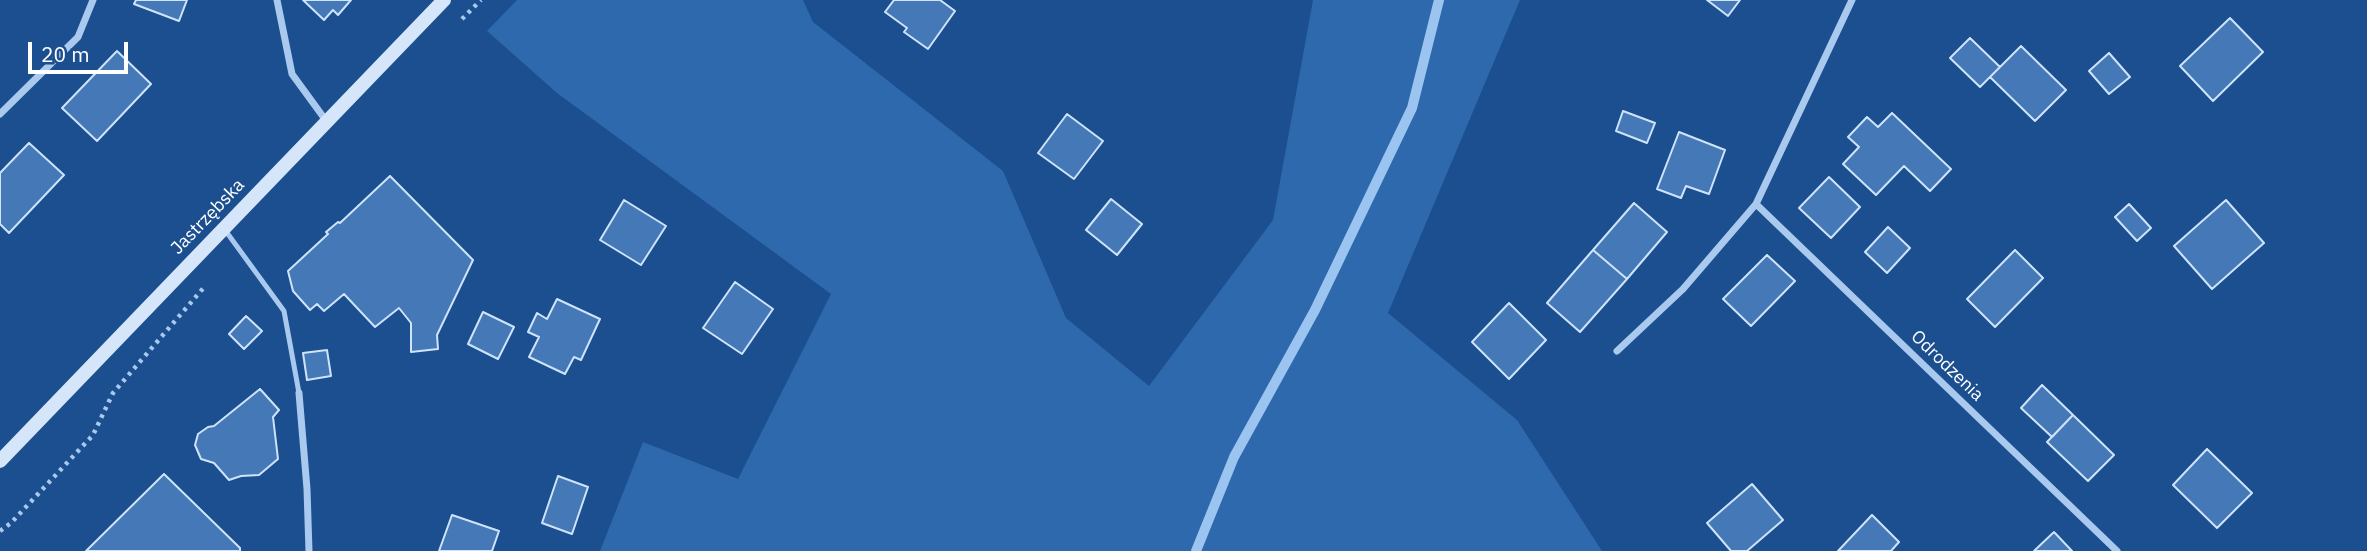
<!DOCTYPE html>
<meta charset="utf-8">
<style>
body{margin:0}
#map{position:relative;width:2367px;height:551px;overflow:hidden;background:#1b4f8f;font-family:"IBM Plex Sans",sans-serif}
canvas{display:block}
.scale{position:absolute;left:28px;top:42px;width:100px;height:32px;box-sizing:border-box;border:4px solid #fff;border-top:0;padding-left:9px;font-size:21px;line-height:24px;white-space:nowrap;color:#fff;-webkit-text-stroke:5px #1b4f8f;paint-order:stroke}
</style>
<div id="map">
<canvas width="2367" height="551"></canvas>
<div class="scale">20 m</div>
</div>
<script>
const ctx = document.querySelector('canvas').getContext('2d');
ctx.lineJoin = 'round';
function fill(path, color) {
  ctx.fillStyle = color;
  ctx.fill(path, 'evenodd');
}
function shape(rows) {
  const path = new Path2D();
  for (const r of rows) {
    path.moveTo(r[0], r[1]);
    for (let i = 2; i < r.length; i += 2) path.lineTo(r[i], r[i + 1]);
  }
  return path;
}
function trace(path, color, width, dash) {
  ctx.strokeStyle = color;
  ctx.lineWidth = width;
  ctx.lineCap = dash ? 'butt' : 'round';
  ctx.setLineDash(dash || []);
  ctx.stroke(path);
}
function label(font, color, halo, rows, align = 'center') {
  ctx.font = font + ' "IBM Plex Sans",sans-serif';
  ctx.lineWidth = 5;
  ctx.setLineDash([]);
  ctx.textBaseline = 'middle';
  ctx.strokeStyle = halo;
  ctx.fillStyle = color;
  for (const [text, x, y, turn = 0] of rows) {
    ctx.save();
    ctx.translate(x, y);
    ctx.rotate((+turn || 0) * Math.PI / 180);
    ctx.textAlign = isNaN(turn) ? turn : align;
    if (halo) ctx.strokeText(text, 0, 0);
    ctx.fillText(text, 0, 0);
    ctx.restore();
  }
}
const green = shape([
 [517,0,803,0,813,22,1003,171,1066,318,1149,386,1273,220,1313,0,1520,0,1388,313,1517,420,1602,551,600,551,643,442,738,479,831,294,557,93,487,31]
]);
const stream = shape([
 [1196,551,1234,457,1315,310,1412,108,1439,0]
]);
const building = shape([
 [136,0,187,0,179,21,134,4,136,0],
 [303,0,351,0,338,15,333,10,324,20,303,0],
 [894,0,940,0,955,11,928,49,904,32,907,28,885,12,894,0],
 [1707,0,1740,0,1728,16,1707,0],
 [2230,18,2263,52,2213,101,2180,66,2230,18],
 [1970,38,2000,67,1980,87,1950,58,1970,38],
 [2021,46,2066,90,2035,121,1990,77,2021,46],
 [117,51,151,84,97,141,62,108,117,51],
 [2109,53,2130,77,2109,94,2089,71,2109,53],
 [1623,111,1655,123,1647,143,1616,131,1623,111],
 [1892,113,1951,169,1930,191,1904,166,1876,195,1843,164,1859,147,1848,137,1867,117,1878,127,1892,113],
 [1067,114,1103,141,1074,179,1038,153,1067,114],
 [1679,132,1725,150,1709,194,1686,186,1681,198,1657,189,1679,132],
 [29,143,64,175,9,233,0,224,0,173,29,143],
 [390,176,473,260,437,335,438,349,411,352,411,323,399,308,375,327,344,294,324,311,317,304,310,310,293,291,288,271,328,234,326,232,338,222,340,223,390,176],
 [1829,177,1860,207,1831,238,1799,208,1829,177],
 [1111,199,1142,224,1117,255,1086,230,1111,199],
 [624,200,666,226,641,265,600,240,624,200],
 [2226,200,2264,243,2212,289,2174,246,2226,200],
 [1634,203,1667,232,1627,279,1593,250,1634,203],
 [2129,204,2151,228,2137,241,2115,217,2129,204],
 [1888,227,1910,248,1887,273,1865,252,1888,227],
 [1593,250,1627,279,1580,332,1547,303,1593,250],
 [2015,250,2043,278,1995,327,1967,299,2015,250],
 [1767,255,1795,281,1751,326,1723,299,1767,255],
 [735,282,773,309,742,354,703,328,735,282],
 [557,299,600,319,581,360,574,357,565,374,529,357,539,337,528,332,537,313,547,319,557,299],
 [1509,303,1546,340,1509,379,1472,342,1509,303],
 [483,312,514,327,498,359,468,344,483,312],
 [246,316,262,331,244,349,229,334,246,316],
 [327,350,331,376,307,380,303,353,327,350],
 [2042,385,2073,415,2052,437,2021,408,2042,385],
 [260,389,279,410,273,417,278,459,259,475,241,476,229,480,214,463,201,459,195,445,198,434,208,427,214,426,260,389],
 [2073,415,2114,455,2088,481,2047,442,2073,415],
 [2207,449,2252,493,2217,528,2173,485,2207,449],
 [164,474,240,548,240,551,86,551,164,474],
 [558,476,588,487,572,534,542,523,558,476],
 [1752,484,1783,520,1747,551,1731,551,1707,523,1752,484],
 [452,515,499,531,492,551,439,551,452,515],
 [1872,515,1899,542,1891,551,1838,551,1872,515],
 [2054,532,2072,551,2034,551,2054,532]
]);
const path = shape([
 [462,19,481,0],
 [0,531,11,523,93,435,113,393,206,285]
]);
const lane = shape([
 [225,230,284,311,299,393]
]);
const street = shape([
 [277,0,292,74,327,122],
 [0,114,78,37,93,0],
 [1756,204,2117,551],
 [1617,351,1683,289,1756,204,1852,0],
 [299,393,307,489,309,551]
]);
const secondary = shape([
 [0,461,444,0]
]);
const streetNames = [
 ["Jastrzębska",208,217,-46],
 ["Odrodzenia",1947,366,44]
];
fill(green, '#2e69ad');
trace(stream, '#9cc4f0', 10);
fill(building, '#4478b7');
trace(building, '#cfe3fa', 2);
trace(path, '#a9c9ee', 4.5, [3.5, 5]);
trace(lane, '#a9c9ee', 5);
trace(street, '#a9c9ee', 7);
trace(secondary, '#d6e6fa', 14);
label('18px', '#fff', '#1b4f8f', streetNames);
</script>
